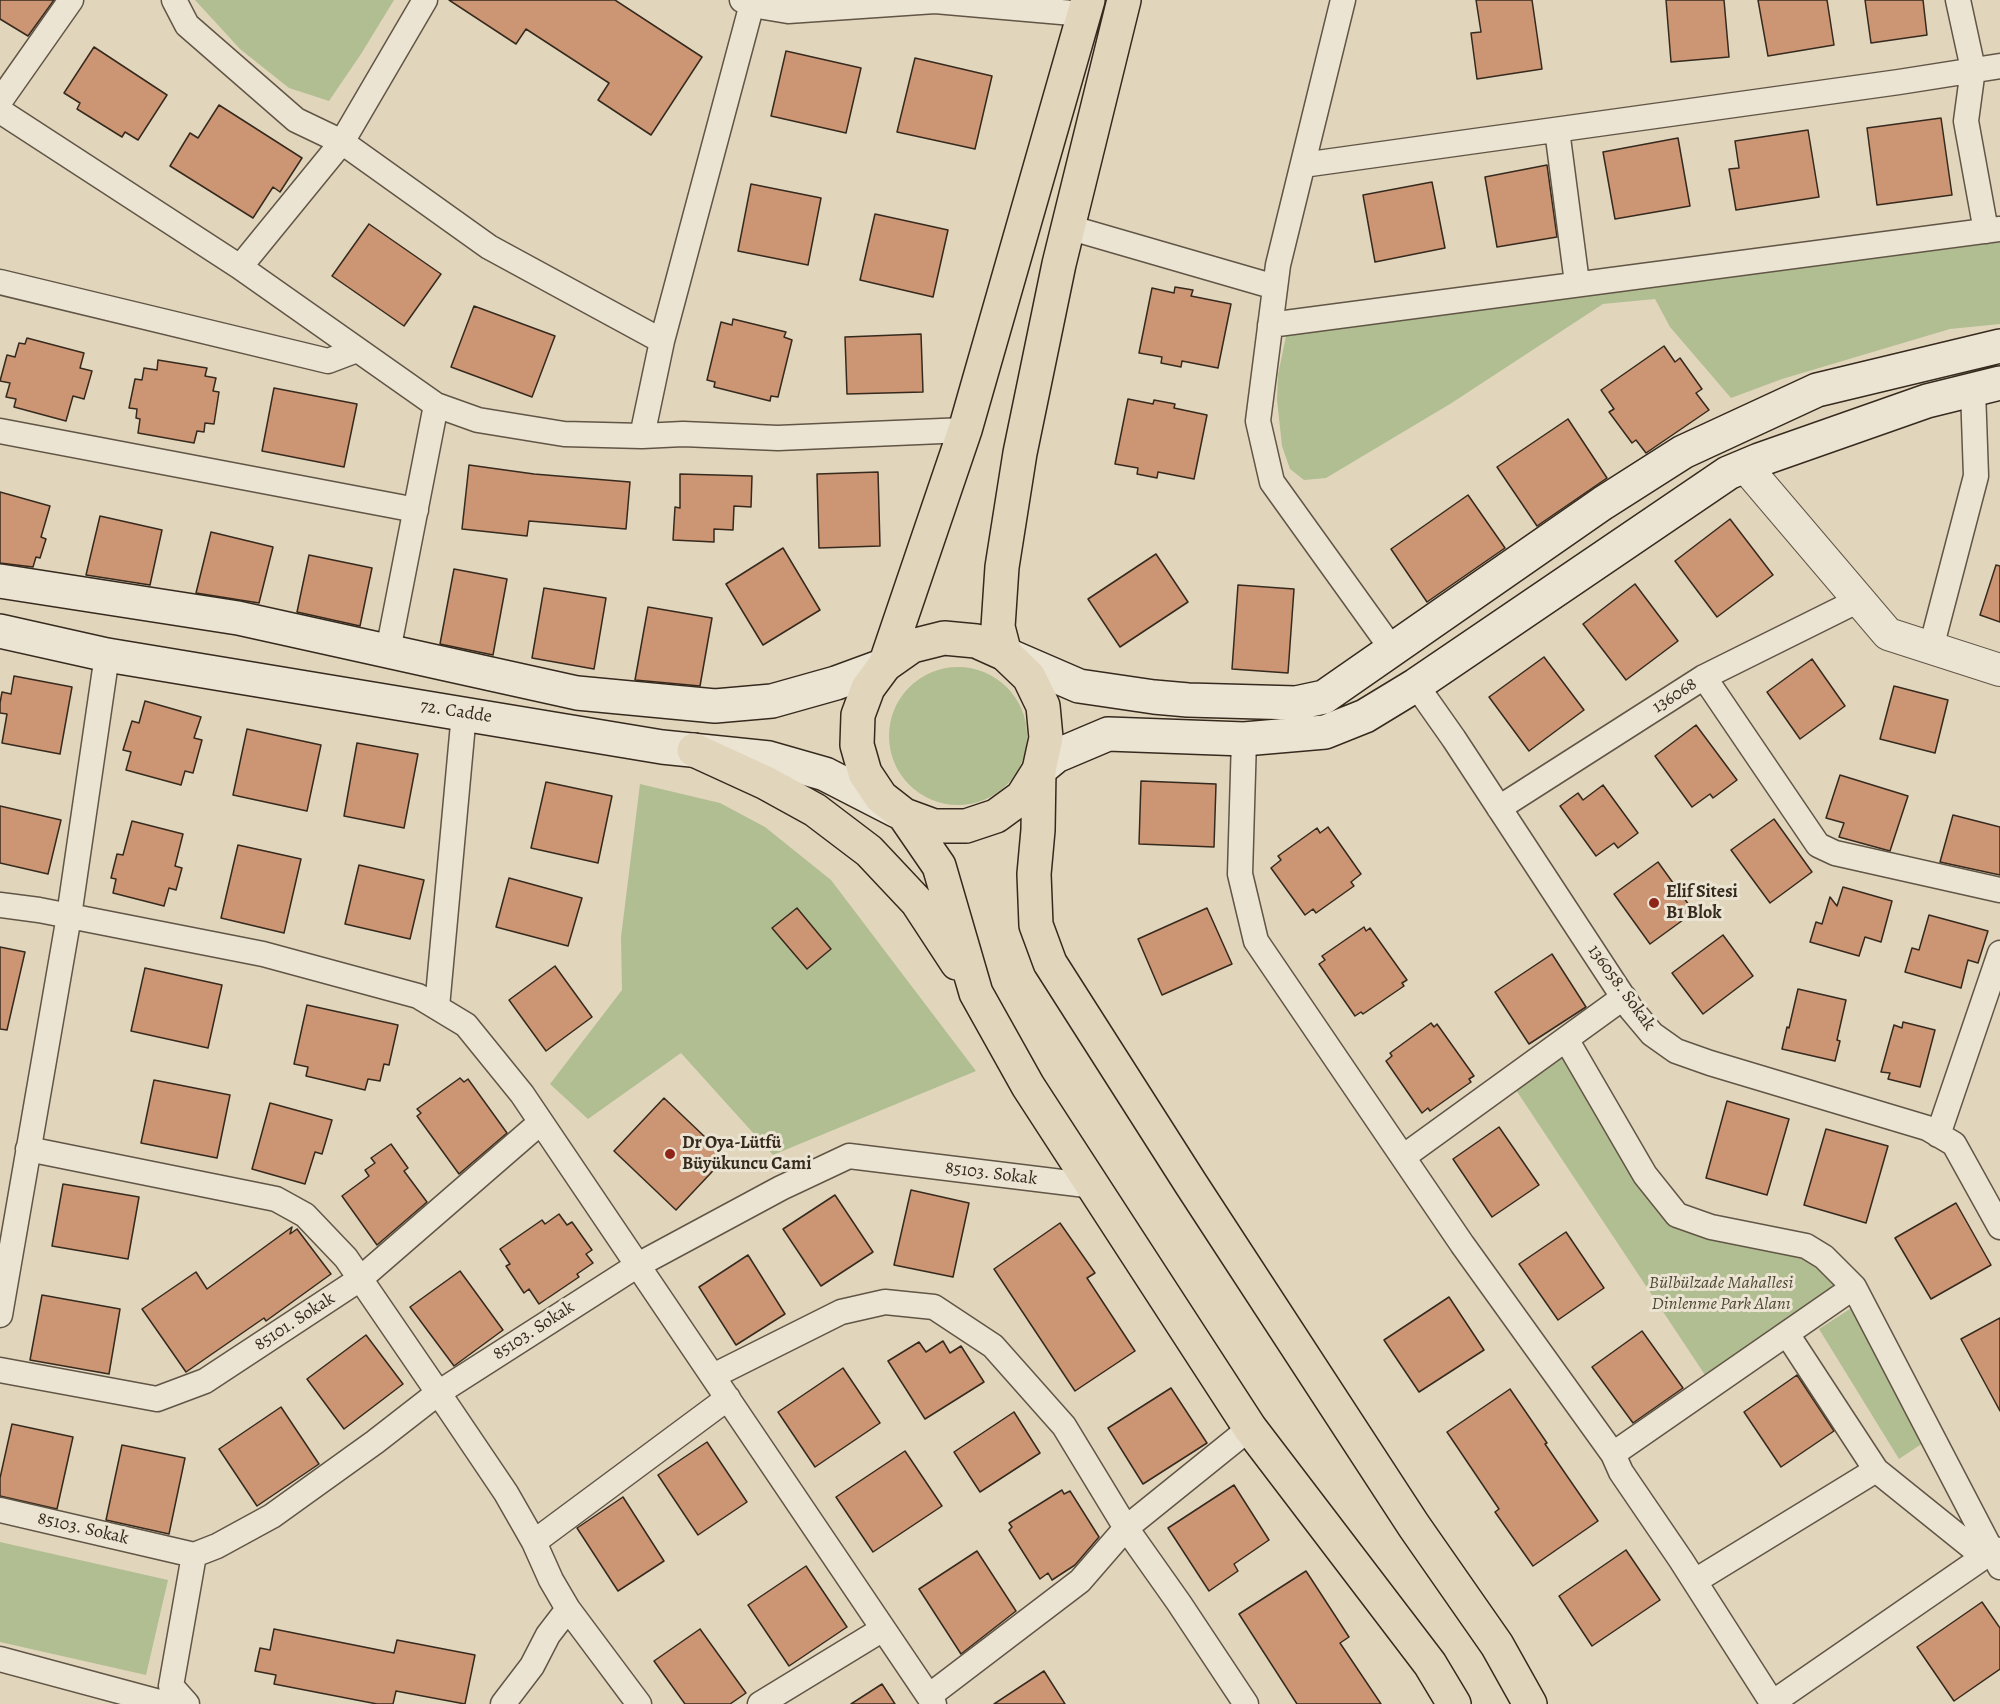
<!DOCTYPE html>
<meta charset="utf-8">
<style>
body{margin:0}
canvas{display:block;background:#e1d5bc}
</style>
<canvas width="2000" height="1704"></canvas>
<script>
const ctx = document.querySelector('canvas').getContext('2d');
ctx.lineJoin = 'round';
function fill(path, color) {
  ctx.fillStyle = color;
  ctx.fill(path, 'evenodd');
}
function shape(rows) {
  const path = new Path2D();
  for (const r of rows) {
    if (r.length === 3) {
      path.moveTo(r[0] + r[2], r[1]);
      path.arc(r[0], r[1], r[2], 0, 2 * Math.PI);
      continue;
    }
    path.moveTo(r[0], r[1]);
    for (let i = 2; i < r.length; i += 2) path.lineTo(r[i], r[i + 1]);
  }
  return path;
}
function trace(path, color, width, dash) {
  ctx.strokeStyle = color;
  ctx.lineWidth = width;
  ctx.lineCap = dash ? 'butt' : 'round';
  ctx.setLineDash(dash || []);
  ctx.stroke(path);
}
function label(font, color, halo, rows, align = 'center') {
  ctx.font = font + ' Alegreya,serif';
  ctx.lineWidth = 6;
  ctx.setLineDash([]);
  ctx.textBaseline = 'middle';
  ctx.strokeStyle = halo;
  ctx.fillStyle = color;
  for (const [text, x, y, turn = 0] of rows) {
    ctx.save();
    ctx.translate(x, y);
    ctx.rotate((+turn || 0) * Math.PI / 180);
    ctx.textAlign = isNaN(turn) ? turn : align;
    if (halo) ctx.strokeText(text, 0, 0);
    ctx.fillText(text, 0, 0);
    ctx.restore();
  }
}
const green = shape([
 [195,0,394,0,361,54,329,101,289,88,240,49],
 [2000,242,2000,324,1950,329,1782,379,1731,398,1670,327,1655,299,1603,304,1450,404,1326,478,1304,480,1290,469,1282,446,1277,400,1278,375,1286,336,1590,291,1787,265],
 [958,736,69],
 [640,784,720,803,765,827,831,880,976,1071,773,1155,681,1053,588,1119,550,1084,622,990,621,937],
 [1563,1051,1678,1223,1800,1255,1839,1286,1705,1375,1514,1087],
 [1856,1305,1932,1437,1899,1459,1819,1329],
 [0,1542,168,1580,146,1675,0,1642]
]);
const building = shape([
 [0,0,54,0,28,36,0,19,0,0],
 [449,0,615,0,702,57,651,135,598,100,609,83,526,29,516,44,449,0],
 [1476,0,1532,0,1542,69,1477,79,1471,33,1481,32,1476,0],
 [1666,0,1724,0,1729,57,1671,62,1666,0],
 [1758,0,1827,0,1834,45,1768,56,1758,0],
 [1865,0,1923,0,1927,35,1871,43,1865,0],
 [94,47,167,95,138,140,125,132,122,137,77,109,80,103,64,93,94,47],
 [786,51,861,68,846,133,771,116,786,51],
 [915,58,992,76,975,149,897,132,915,58],
 [219,105,302,158,280,192,273,187,253,218,170,166,190,133,198,138,219,105],
 [1941,118,1952,195,1877,205,1867,128,1941,118],
 [1808,130,1819,197,1736,210,1729,169,1739,168,1735,141,1808,130],
 [1678,138,1690,206,1615,219,1603,152,1678,138],
 [1547,165,1557,237,1497,247,1485,177,1547,165],
 [1432,182,1445,248,1375,262,1363,195,1432,182],
 [751,184,821,198,808,265,738,251,751,184],
 [875,214,948,230,933,297,860,280,875,214],
 [369,224,441,274,404,326,332,276,369,224],
 [1175,287,1193,290,1191,296,1231,304,1218,368,1182,361,1181,367,1161,363,1162,357,1139,353,1152,288,1174,293,1175,287],
 [474,306,555,336,532,397,451,367,474,306],
 [733,319,786,332,784,337,792,340,778,397,771,396,770,401,714,387,715,382,707,380,721,322,732,325,733,319],
 [921,334,923,392,847,394,845,337,921,334],
 [27,338,84,353,80,368,92,371,84,399,73,396,66,421,14,407,16,399,6,397,10,383,0,381,7,355,15,357,19,343,25,344,27,338],
 [1664,346,1675,362,1680,358,1702,389,1696,393,1709,410,1646,453,1636,440,1632,443,1609,412,1614,409,1601,390,1664,346],
 [158,360,207,368,205,376,216,378,213,391,219,392,214,424,205,423,204,432,197,431,194,443,138,433,140,419,136,418,137,409,129,408,135,379,142,380,144,368,157,370,158,360],
 [274,388,357,404,344,467,262,451,274,388],
 [1128,399,1153,404,1154,400,1175,404,1174,408,1207,415,1194,479,1158,472,1157,478,1137,474,1138,468,1115,464,1128,399],
 [1568,419,1607,478,1537,526,1497,467,1568,419],
 [469,465,534,474,630,482,626,529,529,521,527,536,462,529,469,465],
 [878,472,880,546,819,548,817,474,878,472],
 [680,474,752,476,751,507,734,506,733,530,714,529,714,542,673,540,675,507,680,508,680,474],
 [0,492,50,506,41,537,46,539,40,558,36,557,33,567,0,563,0,492],
 [1468,495,1505,548,1427,602,1391,549,1468,495],
 [100,516,162,530,150,585,86,575,100,516],
 [1730,519,1773,575,1717,617,1675,561,1730,519],
 [211,532,273,547,259,603,196,593,211,532],
 [783,548,820,610,763,645,726,584,783,548],
 [1156,554,1188,602,1120,647,1088,599,1156,554],
 [309,555,372,568,360,626,297,612,309,555],
 [1996,565,2000,566,2000,622,1980,615,1996,565],
 [454,569,507,579,493,655,440,644,454,569],
 [1635,584,1678,641,1626,680,1583,624,1635,584],
 [1238,585,1294,589,1288,673,1232,669,1238,585],
 [544,588,606,598,594,669,532,658,544,588],
 [648,607,712,618,700,686,635,680,648,607],
 [1544,657,1584,710,1529,751,1489,697,1544,657],
 [1812,659,1845,706,1800,739,1767,692,1812,659],
 [14,676,72,687,60,754,2,743,7,714,0,713,0,703,2,692,11,694,14,676],
 [1894,686,1948,700,1935,753,1880,739,1894,686],
 [145,701,201,717,194,738,202,740,193,773,185,771,181,785,126,770,131,752,123,750,132,721,139,723,145,701],
 [1696,725,1737,780,1713,798,1710,794,1692,807,1655,756,1696,725],
 [247,729,321,745,307,811,233,795,247,729],
 [357,743,418,754,404,828,344,816,357,743],
 [1840,775,1908,796,1890,851,1839,837,1844,823,1826,818,1840,775],
 [1141,781,1216,784,1214,847,1139,844,1141,781],
 [546,782,612,796,598,863,531,848,546,782],
 [1603,785,1638,833,1618,848,1614,843,1596,856,1560,806,1578,793,1583,800,1603,785],
 [0,806,61,820,48,874,0,863,0,806],
 [1953,815,2000,827,2000,875,1940,862,1953,815],
 [1774,819,1812,872,1770,903,1731,850,1774,819],
 [132,821,183,834,175,866,182,868,176,890,169,888,164,906,113,893,116,879,111,878,117,854,123,855,132,821],
 [1328,827,1361,874,1351,882,1354,886,1316,913,1313,909,1305,915,1271,868,1281,860,1278,856,1317,828,1320,833,1328,827],
 [238,845,301,859,284,933,221,918,238,845],
 [1658,862,1694,912,1650,944,1614,894,1658,862],
 [359,865,424,880,410,939,345,924,359,865],
 [509,878,582,898,568,946,496,927,509,878],
 [1843,887,1892,901,1881,942,1865,937,1859,956,1810,942,1816,922,1822,924,1830,897,1837,906,1843,887],
 [797,908,831,949,807,969,772,928,797,908],
 [1207,908,1232,964,1162,995,1138,939,1207,908],
 [1929,915,1988,931,1978,963,1968,960,1961,988,1905,972,1912,948,1919,950,1929,915],
 [1364,927,1366,931,1370,928,1407,980,1402,983,1404,986,1363,1014,1361,1012,1355,1016,1319,964,1325,960,1322,956,1364,927],
 [1723,935,1753,976,1703,1014,1672,973,1723,935],
 [0,947,25,952,7,1030,0,1029,0,947],
 [1552,954,1586,1007,1529,1044,1495,992,1552,954],
 [555,966,592,1017,546,1051,509,1000,555,966],
 [145,968,222,985,208,1048,131,1031,145,968],
 [1798,989,1846,1000,1837,1040,1840,1041,1835,1061,1782,1049,1787,1027,1789,1028,1798,989],
 [307,1005,398,1025,389,1065,384,1064,380,1081,368,1079,365,1090,306,1076,308,1067,294,1064,307,1005],
 [1903,1022,1935,1030,1920,1087,1888,1079,1890,1073,1881,1072,1894,1025,1902,1028,1903,1022],
 [1431,1023,1434,1027,1437,1024,1474,1076,1469,1079,1471,1082,1430,1111,1428,1108,1422,1113,1386,1061,1392,1056,1390,1053,1431,1023],
 [460,1078,464,1082,468,1079,507,1133,459,1174,417,1116,421,1113,417,1109,460,1078],
 [154,1080,230,1095,217,1158,141,1143,154,1080],
 [664,1098,726,1157,676,1210,614,1151,664,1098],
 [1727,1101,1789,1119,1767,1195,1706,1178,1727,1101],
 [270,1103,332,1120,322,1154,315,1152,305,1184,252,1169,270,1103],
 [1499,1127,1539,1185,1492,1217,1453,1159,1499,1127],
 [1826,1129,1888,1146,1866,1223,1804,1205,1826,1129],
 [391,1144,408,1168,404,1171,427,1202,377,1245,342,1196,369,1176,365,1170,375,1163,371,1158,391,1144],
 [63,1184,139,1197,128,1259,52,1246,63,1184],
 [911,1190,969,1203,953,1277,894,1265,911,1190],
 [835,1195,873,1252,821,1286,783,1229,835,1195],
 [1956,1203,1991,1265,1931,1299,1895,1238,1956,1203],
 [559,1214,567,1225,572,1222,592,1250,586,1254,593,1263,577,1274,579,1277,539,1304,529,1289,524,1293,506,1266,510,1264,500,1249,542,1220,545,1224,559,1214],
 [1060,1223,1095,1273,1087,1278,1135,1351,1075,1391,994,1269,1060,1223],
 [292,1227,290,1234,297,1229,331,1274,266,1321,264,1318,186,1372,142,1309,196,1272,207,1289,292,1227],
 [1566,1232,1604,1288,1558,1320,1519,1264,1566,1232],
 [748,1255,785,1314,736,1345,699,1287,748,1255],
 [460,1271,503,1330,454,1366,410,1307,460,1271],
 [42,1295,120,1309,109,1374,30,1360,42,1295],
 [1449,1297,1484,1350,1419,1392,1384,1340,1449,1297],
 [2000,1318,2000,1411,1961,1339,2000,1318],
 [1642,1331,1683,1388,1633,1423,1592,1367,1642,1331],
 [366,1335,403,1384,344,1429,307,1379,366,1335],
 [943,1341,950,1353,961,1346,984,1382,925,1419,888,1361,919,1342,926,1352,943,1341],
 [843,1368,880,1423,815,1467,778,1412,843,1368],
 [1797,1375,1834,1431,1781,1467,1744,1412,1797,1375],
 [1171,1388,1207,1443,1143,1484,1108,1428,1171,1388],
 [1510,1389,1547,1443,1545,1444,1598,1521,1533,1566,1495,1512,1499,1509,1447,1432,1510,1389],
 [281,1407,319,1464,257,1506,219,1449,281,1407],
 [1014,1412,1040,1453,980,1492,954,1452,1014,1412],
 [12,1424,73,1437,57,1509,0,1496,0,1478,12,1424],
 [707,1442,747,1502,698,1535,658,1475,707,1442],
 [122,1445,185,1458,169,1534,106,1520,122,1445],
 [905,1451,942,1506,873,1552,836,1497,905,1451],
 [1234,1485,1269,1540,1234,1564,1238,1571,1209,1591,1168,1528,1234,1485],
 [1062,1490,1064,1494,1070,1491,1099,1537,1075,1565,1052,1580,1048,1573,1040,1579,1009,1530,1012,1527,1009,1523,1062,1490],
 [623,1497,664,1561,618,1591,577,1528,623,1497],
 [1626,1550,1660,1600,1592,1646,1559,1596,1626,1550],
 [977,1551,1016,1611,961,1654,919,1589,977,1551],
 [806,1566,847,1627,789,1666,748,1605,806,1566],
 [1306,1571,1349,1637,1340,1643,1381,1704,1297,1704,1239,1614,1306,1571],
 [1982,1602,2000,1628,2000,1669,1954,1701,1917,1647,1982,1602],
 [274,1629,394,1653,397,1640,475,1655,465,1704,396,1691,393,1704,377,1704,274,1684,276,1675,255,1671,260,1648,270,1650,274,1629],
 [700,1629,746,1693,730,1704,685,1704,654,1661,700,1629],
 [1044,1671,1065,1704,994,1704,1044,1671],
 [882,1684,895,1704,851,1704,882,1684]
]);
const minor = shape([
 [174,0,187,25,296,120,342,142,489,247,662,341],
 [742,0,752,5,788,11,935,1,1084,14],
 [1343,0,1278,265,1258,421,1272,482,1392,649],
 [1958,0,1973,69,1966,121,1986,231],
 [0,101,71,0],
 [0,111,240,267,436,405,478,420,564,434,642,436,683,434,778,438,965,430],
 [1557,130,1577,283],
 [1303,165,1899,82,2000,66],
 [1068,227,1275,287],
 [240,267,342,142,425,0],
 [0,282,328,361,357,350],
 [1270,325,2000,229],
 [0,431,416,510],
 [642,436,662,341,753,0],
 [1931,648,1976,476,1973,390],
 [388,651,436,405],
 [1704,677,1818,845,1835,853,2000,890],
 [1416,685,1454,739,1631,1009,1652,1034,1676,1051,1710,1063,1927,1128,1954,1144,2000,1227],
 [1244,739,1240,874,1256,941,1462,1244,1613,1454,1621,1472,1681,1560,1773,1704],
 [1499,808,1704,677,1859,600],
 [0,905,39,910,263,954,418,996,466,1025,522,1094,934,1704],
 [437,1007,464,713],
 [1566,1039,1645,1175,1677,1215,1711,1227,1806,1246,1824,1257,1854,1287,2000,1567],
 [1938,1135,2000,953],
 [28,1149,276,1199,305,1215,346,1258,450,1410,506,1493,534,1542,551,1580,568,1609,639,1704],
 [1403,1157,1624,997],
 [0,1315,69,916,107,655],
 [1787,1334,1876,1470,1984,1557],
 [0,1370,157,1399,205,1381,360,1279,541,1122],
 [713,1376,841,1312,885,1302,934,1307,993,1346,1064,1426,1126,1528,1179,1603,1246,1704],
 [1613,1454,1854,1287],
 [0,1510,194,1555,217,1546,272,1516,375,1442,438,1393,638,1265,781,1188,849,1156,1094,1186],
 [534,1542,728,1398],
 [1695,1581,1876,1470],
 [0,1659,167,1704],
 [929,1696,1080,1581,1126,1528,1250,1428],
 [1772,1703,1995,1549],
 [187,1704,171,1686,194,1555],
 [503,1704,532,1666,548,1635,568,1609],
 [760,1704,883,1629]
]);
const tertiary = shape([
 [1745,466,1888,634,2000,670]
]);
const secondary = shape([
 [0,581,238,618,577,693,715,706,772,701,836,683,885,665],
 [0,631,107,655,662,747,769,758,825,774,897,811],
 [1005,654,1079,686,1154,697,1188,700,1296,703,1324,697,1603,503,1683,452,1817,390,2000,346],
 [1039,770,1056,756,1108,734,1244,739,1325,732,1365,716,1416,685,1728,473,1759,460,1927,401,2000,383]
]);
const primary = shape([
 [1005,654,976,641,944,638,912,646,885,665,868,688,858,715,857,745,865,773,881,797,904,815,934,826,966,826,996,816,1022,797,1039,770,1046,738,1043,706,1029,677,1005,654,998,627,1002,567,1020,453,1059,264,1124,0],
 [885,665,965,430,1088,0],
 [694,750,766,783,815,810,869,851,917,902,957,963],
 [1039,770,1038,830,1034,874,1036,925,1050,963,1191,1184,1414,1526,1497,1645,1530,1704],
 [904,815,939,866,976,993,1028,1086,1250,1428,1430,1664,1454,1704]
]);
const markers = [
 [1654,903,6,"#8f2418"],
 [670,1154,6,"#8f2418"]
];
const streetNames = [
 ["136068",1675,696,-33],
 ["72. Cadde",456,712,9],
 ["136058. Sokak",1621,988,54],
 ["85103. Sokak",991,1174,7],
 ["85101. Sokak",295,1322,-33],
 ["85103. Sokak",534,1331,-33],
 ["85103. Sokak",83,1529,13]
];
const poiNames = [
 ["Elif Sitesi",1666,893],
 ["B1 Blok",1666,914],
 ["Dr Oya-Lütfü",682,1144],
 ["Büyükuncu Cami",682,1165]
];
const parkNames = [
 ["Bülbülzade Mahallesi",1721,1284],
 ["Dinlenme Park Alanı",1721,1305]
];
fill(green, '#b1be92');
fill(building, '#cc9573');
trace(building, '#362a1e', 1.5);
trace(minor, '#615546', 27);
trace(tertiary, '#615546', 34);
trace(secondary, '#362a1e', 36);
trace(primary, '#362a1e', 36);
trace(minor, '#ece4d3', 24);
trace(tertiary, '#ece4d3', 32);
trace(secondary, '#ece4d3', 33);
trace(primary, '#e1d5bc', 33);
for (const [x, y, r, color] of markers) {
  const dot = new Path2D();
  dot.arc(x, y, r, 0, 2 * Math.PI);
  ctx.fillStyle = color;
  ctx.fill(dot);
  trace(dot, '#ece4d3', 2);
}
label('18px', '#362a1e', '#ece4d3', streetNames);
label('bold 18px', '#362a1e', '#ece4d3', poiNames, 'left');
label('italic 18px', '#4f4835', '#ece4d3', parkNames);
</script>
